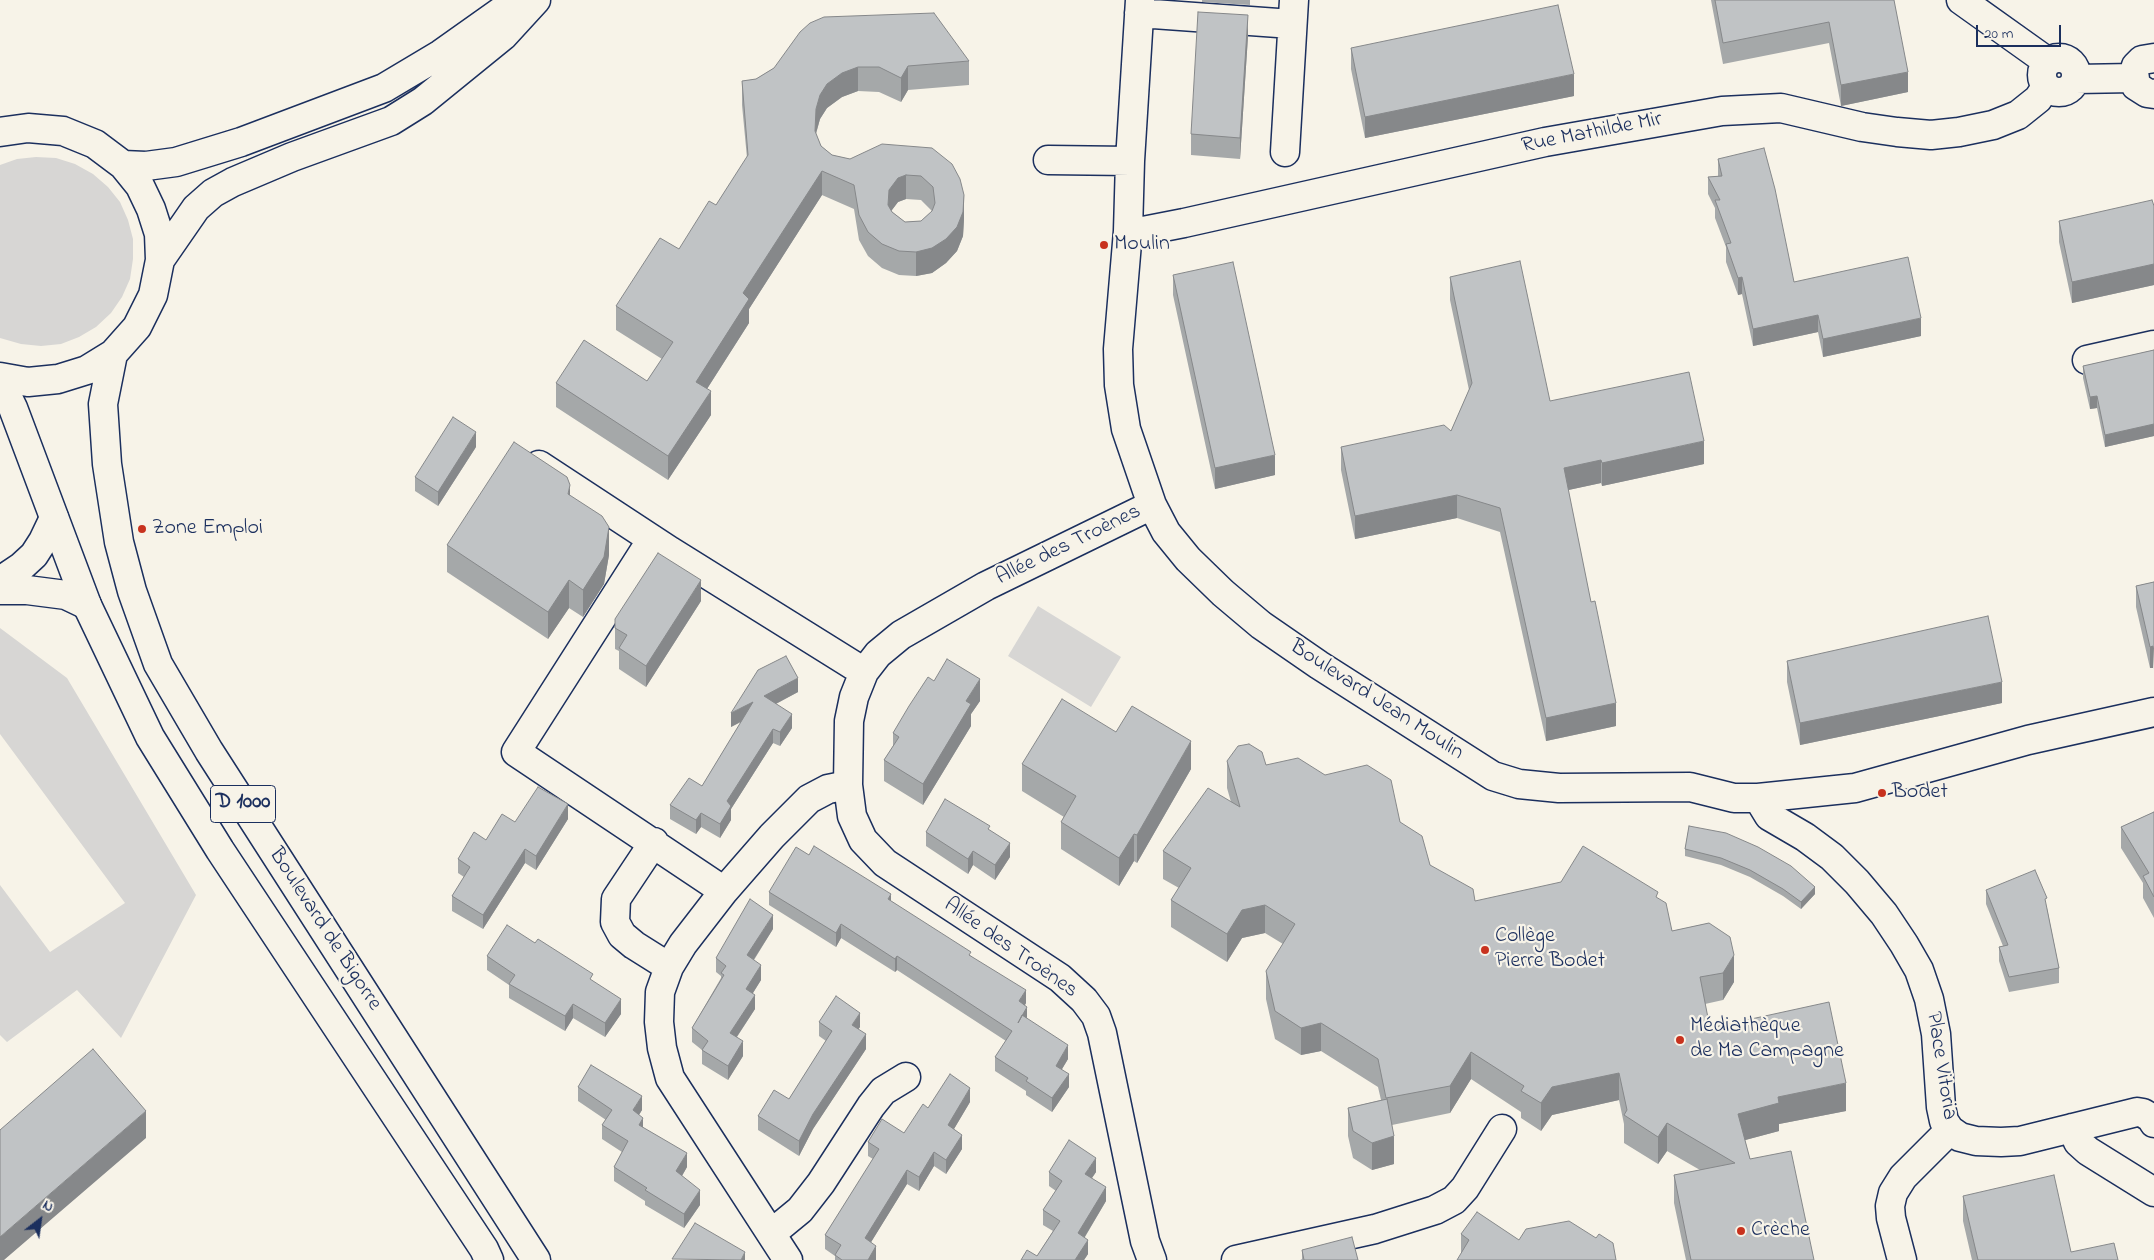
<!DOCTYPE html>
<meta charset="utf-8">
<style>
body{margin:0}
#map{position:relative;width:2154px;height:1260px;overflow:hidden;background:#f7f3e8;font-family:"Indie Flower",sans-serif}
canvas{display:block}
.north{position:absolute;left:15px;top:1195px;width:50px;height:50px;-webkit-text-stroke:4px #f7f3e8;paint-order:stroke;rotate:30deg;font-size:14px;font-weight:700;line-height:20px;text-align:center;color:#1b2f5e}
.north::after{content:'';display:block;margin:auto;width:18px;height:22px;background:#1b2f5e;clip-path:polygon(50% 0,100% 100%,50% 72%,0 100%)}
.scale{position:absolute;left:1976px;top:25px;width:85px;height:22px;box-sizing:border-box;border:2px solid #1b2f5e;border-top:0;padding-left:6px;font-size:15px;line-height:18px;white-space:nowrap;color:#1b2f5e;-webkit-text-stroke:4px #f7f3e8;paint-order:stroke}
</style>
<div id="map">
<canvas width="2154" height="1260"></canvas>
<div class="north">N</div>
<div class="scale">20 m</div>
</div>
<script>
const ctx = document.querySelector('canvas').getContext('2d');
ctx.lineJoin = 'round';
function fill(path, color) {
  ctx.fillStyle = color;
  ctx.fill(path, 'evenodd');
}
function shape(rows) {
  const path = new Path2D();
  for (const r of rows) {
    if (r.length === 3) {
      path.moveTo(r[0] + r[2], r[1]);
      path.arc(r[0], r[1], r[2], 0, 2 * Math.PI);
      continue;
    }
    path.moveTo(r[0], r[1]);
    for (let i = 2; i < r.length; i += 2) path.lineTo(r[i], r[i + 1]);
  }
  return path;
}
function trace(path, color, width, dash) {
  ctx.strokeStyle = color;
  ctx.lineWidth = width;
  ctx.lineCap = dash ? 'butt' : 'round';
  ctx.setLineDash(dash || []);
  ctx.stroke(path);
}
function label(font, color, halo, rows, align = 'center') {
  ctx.font = font + ' "Indie Flower",sans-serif';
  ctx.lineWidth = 4.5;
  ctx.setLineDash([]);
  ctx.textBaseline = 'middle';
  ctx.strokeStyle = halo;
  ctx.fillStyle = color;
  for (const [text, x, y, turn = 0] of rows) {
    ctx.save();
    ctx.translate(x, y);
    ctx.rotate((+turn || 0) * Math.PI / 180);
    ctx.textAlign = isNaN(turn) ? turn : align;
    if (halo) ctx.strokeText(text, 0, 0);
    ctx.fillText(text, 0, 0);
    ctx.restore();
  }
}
const green = shape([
 [36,157,56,158,75,164,93,174,108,187,120,202,128,220,133,239,133,259,130,279,122,297,111,313,96,327,79,337,61,344,41,346,21,344,0,338,0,165,17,159],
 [1038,606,1121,657,1091,707,1008,656],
 [0,628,67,678,196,895,121,1038,77,990,7,1042,0,1035,0,885,50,952,125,903,0,734]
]);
const minor = shape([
 [1140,0,1130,161,1128,231,1118,349,1119,385,1126,429,1152,505,1166,532,1188,559,1223,593,1261,625,1319,665,1493,776,1519,784,1559,788,1690,787,1734,798,1758,798,1855,788,2028,740,2154,712],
 [1961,0,2048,62],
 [1139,13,1292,24],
 [2059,75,17],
 [2154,58,2142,60,2136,66,2134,72,2136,86,2147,93,2154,94],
 [2076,79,2134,78],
 [1285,152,1294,0],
 [1048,160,1130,161],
 [1128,231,1143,231,1184,223,1545,142,1722,111,1781,108,1862,127,1897,132,1931,135,1959,132,1993,125,2018,115,2038,99,2046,87],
 [2087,360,2154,345],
 [539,465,670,551,864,672],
 [652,539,516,752,724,891],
 [0,581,21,567,34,555,43,541,54,518],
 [0,590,27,590,66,595,87,605],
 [1758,798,1769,816,1805,837,1832,857,1857,882,1884,914,1904,944,1919,970,1929,999,1936,1034,1941,1107,1944,1121,1950,1130,1903,1177,1893,1193,1890,1206,1891,1218,1902,1260],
 [654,842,616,899,615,922,622,935,634,945,669,967],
 [2072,1128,2078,1142,2088,1151,2154,1192],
 [1950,1130,1960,1137,1976,1141,2001,1142,2020,1141,2137,1112,2143,1113,2151,1118,2154,1123],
 [772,1233,800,1210,821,1183,871,1106,883,1091,906,1077],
 [788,1260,670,1078,662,1048,659,1022,660,992,669,967,683,944,724,891,772,836,809,799,828,789,848,785],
 [1152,1260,1145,1241,1102,1033,1096,1016,1084,1000,1060,978,885,863,863,840,852,816,848,785,849,721,854,697,864,672,878,654,901,635,986,586,1152,505],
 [1236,1260,1375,1229,1435,1210,1454,1200,1465,1188,1502,1129]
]);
const major = shape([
 [0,132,28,128,63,131,95,144,123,165,140,186,151,209,159,234,160,260,153,295,137,327,113,354,87,370,58,379,28,382,0,377],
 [123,165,146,166,176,162,241,142,384,88,441,54,517,0],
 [160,260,196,208,213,193,233,182,292,157,391,121,423,101,503,36,536,0],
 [113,354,103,404,107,464,119,542,132,591,158,664,209,751,536,1260],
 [0,381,13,408,87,605,150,737,220,850,484,1249,489,1260]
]);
const wall = shape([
 [1202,0,1250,0,1250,5,1202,2],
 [1711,0,1894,0,1908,92,1841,106,1829,43,1723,64],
 [1248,36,1240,159,1191,155,1191,134],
 [1351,48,1574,96,1365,138,1351,69],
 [969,61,969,85,908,90,901,102,879,92,858,91,842,97,827,108,820,119,816,134,821,146,832,155,850,159,932,148,964,219,963,236,957,251,946,263,932,273,916,276,899,275,882,268,868,256,859,240,854,209,822,195,749,309,749,323,707,389,711,415,668,480,556,407,556,383,647,381,662,359,616,330,616,306,679,249,716,205,747,158,742,105,742,81,756,79,774,68],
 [906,199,921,200,932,211,921,221,905,222,891,211,898,202],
 [1718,159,1794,282,1921,336,1823,357,1818,332,1753,346,1742,294,1738,295,1726,262,1726,247,1715,218,1715,208,1708,194,1708,177,1718,176],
 [2154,206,2154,285,2072,303,2059,242,2059,221],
 [1173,275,1275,475,1215,489,1173,295],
 [1450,277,1550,401,1704,464,1602,486,1601,483,1568,490,1616,726,1546,741,1500,532,1457,518,1355,539,1341,470,1341,447,1451,431,1469,390,1450,300],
 [2154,350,2154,436,2105,447,2097,408,2090,409,2083,378,2083,366],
 [476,447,438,506,415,491,415,477],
 [570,496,609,555,604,584,583,617,569,608,548,639,447,572,447,545],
 [2154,582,2153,670,2153,668,2150,668,2136,607,2136,586],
 [701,601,646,687,619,669,619,651,615,649,615,619],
 [1787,661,2002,703,1800,745,1787,682],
 [758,670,798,692,776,704,792,728,780,746,773,743,731,809,731,820,720,838,701,827,696,834,670,819,670,805,702,786,741,722,731,727],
 [934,681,980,701,971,714,971,726,923,805,884,781,884,760,893,746,893,733],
 [1116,732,1191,769,1137,863,1134,861,1119,886,1061,849,1061,822,1064,817,1022,791,1022,764],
 [1227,761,1266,765,1400,822,1430,865,1475,901,1658,898,1672,931,1709,923,1734,982,1723,1000,1705,1004,1710,1028,1846,1111,1779,1124,1779,1131,1745,1140,1750,1159,1814,1260,1686,1260,1674,1203,1674,1175,1700,1170,1667,1151,1658,1164,1624,1143,1624,1124,1619,1100,1552,1115,1541,1131,1521,1118,1521,1112,1471,1079,1450,1113,1392,1125,1394,1164,1372,1170,1353,1158,1348,1136,1348,1108,1381,1100,1378,1087,1321,1051,1301,1055,1275,1039,1266,999,1266,971,1283,944,1265,933,1242,938,1227,962,1171,927,1171,900,1179,888,1163,879,1163,851,1231,802,1227,788],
 [2154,812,2154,918,2143,898,2143,883,2121,848,2121,827],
 [568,819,536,870,525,863,483,929,452,911,452,896,464,877,458,873,458,859,515,822],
 [1689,826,1815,894,1801,909,1783,896,1750,877,1721,865,1685,856,1685,849],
 [990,830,1010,857,995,880,973,865,968,874,926,846,926,832],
 [1986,890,2047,908,2059,968,2059,983,2009,992,1999,961,1999,947,2003,946,1986,904],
 [769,892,891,901,971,956,1026,1003,1025,1005,1027,1019,1068,1059,1062,1069,1069,1087,1052,1112,1026,1095,1026,1091,995,1071,995,1057,1006,1041,897,970,895,972,841,938,836,947,769,905],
 [773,929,754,960,761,980,753,993,755,1009,737,1037,743,1056,728,1080,702,1064,702,1050,692,1042,692,1028,721,978,721,976,716,972,716,958],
 [487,956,593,981,621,1014,605,1037,573,1018,565,1031,509,998,509,985,487,970],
 [819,1022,860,1027,858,1029,866,1049,813,1129,799,1156,758,1130,758,1116,789,1099,826,1041,819,1036],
 [578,1087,642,1110,639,1115,643,1128,687,1167,682,1176,700,1205,684,1228,645,1205,645,1201,614,1181,614,1167,622,1152,602,1139,602,1125,606,1120,578,1101],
 [970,1102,954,1129,962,1149,946,1174,934,1166,919,1191,907,1184,871,1242,876,1260,835,1260,835,1256,825,1249,825,1235,873,1159,868,1156,868,1142,904,1133,928,1108],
 [1049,1172,1096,1172,1092,1178,1106,1201,1085,1237,1088,1254,1084,1260,1021,1260,1037,1256,1053,1231,1043,1225,1043,1210,1056,1191,1049,1186],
 [1963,1196,2071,1252,2118,1260,1972,1260,1963,1221],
 [1461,1234,1519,1240,1461,1253],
 [1302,1250,1358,1260,1302,1260]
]);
const shadedWall = shape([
 [1248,15,1248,36,1240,159,1240,138],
 [908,66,908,90,901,102,901,78],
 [858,67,858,91,842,97,827,108,820,119,816,133,815,131,816,109,820,95,827,84,842,73],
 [1908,72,1908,92,1841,106,1841,85],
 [1574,74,1574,96,1365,138,1365,117],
 [822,171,822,195,749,309,749,323,696,406,696,382,743,293],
 [906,175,906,199,898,202,889,214,888,205,889,190,898,178],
 [964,195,964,219,963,236,957,251,946,263,932,273,916,276,916,252],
 [2154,264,2154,285,2072,303,2072,282],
 [1742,277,1742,294,1738,295,1738,278],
 [1818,315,1818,332,1753,346,1753,329],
 [1921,318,1921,336,1823,357,1823,339],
 [711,391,711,415,668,480,668,456],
 [2097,396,2097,408,2090,409,2090,397],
 [2154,424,2154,436,2105,447,2105,435],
 [476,432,476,447,438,506,438,492],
 [1704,441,1704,464,1602,486,1602,463],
 [1275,455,1275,475,1215,489,1215,468],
 [1601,460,1601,483,1564,491,1564,468],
 [570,485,570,512,568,494],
 [1457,495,1457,518,1355,539,1355,516],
 [609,527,609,555,604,584,583,617,583,590],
 [569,580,569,608,548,639,548,612],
 [701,580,701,601,646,687,646,666],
 [2153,646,2153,668,2150,668,2150,647],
 [2153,648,2154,648,2153,670],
 [798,678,798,692,764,710,764,696],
 [980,679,980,701,971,714,971,726,923,805,923,784,966,701],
 [2002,682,2002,703,1800,745,1800,723],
 [753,702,753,715,731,727,731,713],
 [1616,703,1616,726,1546,741,1546,718],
 [792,714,792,728,780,746,780,732],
 [773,729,773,743,731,809,731,820,720,838,720,824,727,801],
 [1191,741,1191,769,1137,863,1137,835],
 [568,804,568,819,536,870,536,856],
 [701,813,701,827,696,834,696,820],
 [1134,834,1134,861,1119,886,1119,858],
 [1010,843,1010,857,995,880,995,865],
 [525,849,525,863,483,929,483,915],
 [973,851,973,865,968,874,968,859],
 [1815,887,1815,894,1801,909,1801,902],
 [891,894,891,907,888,899],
 [1265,905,1265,933,1242,938,1227,962,1227,934,1242,910],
 [773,915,773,929,747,970,747,955],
 [841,924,841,938,836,947,836,933],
 [1734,955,1734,982,1723,1000,1723,973],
 [897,956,897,970,895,972,895,959],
 [761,965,761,980,746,1004,746,989],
 [1026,990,1026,1003,1019,1015,1019,1001],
 [755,995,755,1009,730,1047,730,1033],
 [621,999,621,1014,605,1037,605,1023],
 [573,1004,573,1018,565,1031,565,1016],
 [1027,1007,1027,1021,1018,1023],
 [860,1013,860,1027,852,1039,852,1025],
 [1321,1023,1321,1051,1301,1055,1301,1028],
 [866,1034,866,1049,813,1129,799,1156,799,1141,813,1114],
 [743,1041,743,1056,728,1080,728,1066],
 [1068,1045,1068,1059,1056,1079,1056,1066],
 [1471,1052,1471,1079,1450,1113,1450,1086],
 [1619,1073,1619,1100,1552,1115,1541,1131,1541,1103,1552,1087],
 [1069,1074,1069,1087,1052,1112,1052,1098],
 [1846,1083,1846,1111,1779,1124,1779,1131,1738,1142,1738,1114,1778,1097],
 [970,1088,970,1102,948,1139,948,1125],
 [642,1096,642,1110,633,1124,633,1110],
 [146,1111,146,1138,4,1260,0,1260,0,1237],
 [643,1118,643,1132,639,1125],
 [1667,1123,1667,1151,1658,1164,1658,1137],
 [962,1135,962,1149,946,1174,946,1160],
 [1394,1136,1394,1164,1372,1170,1372,1143],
 [934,1152,934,1166,919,1191,919,1177],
 [687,1153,687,1167,676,1186,676,1171],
 [1096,1158,1096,1172,1085,1188,1085,1174],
 [907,1170,907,1184,865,1252,865,1238],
 [1106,1187,1106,1201,1078,1248,1078,1233],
 [700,1190,700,1205,684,1228,684,1214],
 [1088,1240,1088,1254,1084,1260,1075,1260],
 [876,1246,876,1260,868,1260],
 [745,1252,745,1260,741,1260]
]);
const building = shape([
 [1715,0,1894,0,1908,72,1841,85,1829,22,1723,43,1715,0],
 [1558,5,1574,74,1365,117,1351,48,1558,5],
 [1198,12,1248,15,1240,138,1191,134,1198,12],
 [934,13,969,61,908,66,901,78,879,67,858,67,842,73,827,84,820,95,816,109,815,131,821,146,832,155,850,159,882,144,932,148,952,164,960,179,964,195,963,212,957,227,946,239,932,248,916,252,899,251,882,244,868,232,859,215,854,185,822,171,743,293,749,299,696,382,711,391,668,456,556,383,584,340,647,381,673,342,616,306,660,238,679,249,709,201,716,205,748,155,742,81,756,79,774,68,800,32,810,23,824,17,934,13],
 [906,175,921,176,933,187,935,203,932,211,921,221,905,222,892,212,888,205,889,190,898,178,906,175],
 [1764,148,1775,189,1794,282,1908,257,1921,318,1823,339,1818,315,1753,329,1742,277,1738,278,1726,244,1731,243,1715,200,1720,200,1708,177,1722,176,1718,159,1764,148],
 [2152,200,2154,206,2154,264,2072,282,2059,221,2152,200],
 [1520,261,1550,401,1689,372,1704,441,1602,463,1601,460,1564,468,1591,602,1595,601,1616,703,1546,718,1500,508,1457,495,1355,516,1341,447,1444,425,1451,431,1472,383,1450,277,1520,261],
 [1233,262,1275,455,1215,468,1173,275,1233,262],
 [2154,350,2154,424,2105,435,2097,396,2090,397,2083,366,2154,350],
 [453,417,476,432,438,492,415,477,453,417],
 [514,442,567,477,570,485,568,494,602,516,609,527,604,557,583,590,569,580,548,612,447,545,514,442],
 [658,553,701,580,646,666,619,648,627,635,615,628,615,619,658,553],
 [2154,582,2154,648,2153,648,2153,646,2150,647,2136,586,2154,582],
 [1988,616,2002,682,1800,723,1787,661,1988,616],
 [786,656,798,678,764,696,792,714,780,732,773,729,727,801,731,806,720,824,701,813,696,820,670,805,689,778,702,786,753,702,731,713,758,670,786,656],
 [947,659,980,679,966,701,971,704,923,784,884,760,899,737,893,733,909,706,928,677,934,681,947,659],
 [1062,699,1116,732,1132,706,1191,741,1137,835,1134,834,1119,858,1061,822,1076,796,1022,764,1062,699],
 [1249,744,1262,752,1266,765,1298,758,1325,775,1367,765,1391,780,1400,822,1422,836,1430,865,1473,889,1475,901,1561,882,1583,846,1658,892,1656,897,1666,903,1672,931,1709,923,1730,937,1734,955,1723,973,1700,977,1710,1028,1829,1002,1846,1083,1778,1097,1779,1103,1738,1114,1750,1159,1791,1151,1814,1260,1691,1260,1674,1175,1735,1163,1667,1123,1658,1137,1624,1115,1627,1110,1619,1073,1552,1087,1541,1103,1521,1091,1524,1086,1471,1052,1450,1086,1386,1098,1378,1059,1321,1023,1301,1028,1275,1011,1266,971,1295,924,1265,905,1242,910,1227,934,1171,900,1191,868,1163,851,1208,788,1240,807,1227,761,1238,746,1249,744],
 [538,787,568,804,536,856,525,849,483,915,452,896,470,867,458,859,474,832,486,840,502,814,515,822,538,787],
 [945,799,990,826,988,829,1010,843,995,865,973,851,968,859,926,832,945,799],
 [2154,812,2154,897,2143,876,2149,873,2121,827,2154,812],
 [1689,826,1726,833,1758,847,1791,866,1815,887,1801,902,1783,889,1750,870,1721,858,1685,849,1689,826],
 [814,846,891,894,888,899,971,952,969,955,1026,990,1019,1001,1027,1007,1018,1023,1022,1015,1068,1045,1056,1066,1069,1074,1052,1098,1026,1081,1028,1078,995,1057,1012,1031,897,956,895,959,841,924,836,933,769,892,796,847,809,855,814,846],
 [2035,870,2047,898,2045,899,2059,968,2009,977,1999,947,2008,945,1986,890,2035,870],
 [750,899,773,915,747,955,761,965,746,989,755,995,730,1033,743,1041,728,1066,702,1050,708,1041,692,1028,724,975,721,973,726,966,716,958,750,899],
 [507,925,535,943,538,939,593,974,590,979,621,999,605,1023,573,1004,565,1016,509,984,515,975,487,956,507,925],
 [836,996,860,1013,852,1025,866,1034,813,1114,799,1141,758,1116,774,1090,789,1099,832,1031,819,1022,836,996],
 [93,1049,146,1111,0,1237,0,1130,93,1049],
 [591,1065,642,1096,633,1110,643,1118,639,1125,687,1153,676,1171,700,1190,684,1214,645,1190,647,1188,614,1167,628,1141,602,1125,612,1110,578,1087,591,1065],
 [950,1074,970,1088,948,1125,962,1135,946,1160,934,1152,919,1177,907,1170,865,1238,876,1246,868,1260,842,1260,835,1255,841,1245,825,1235,879,1149,868,1142,882,1119,904,1133,923,1104,928,1108,950,1074],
 [1387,1099,1394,1136,1372,1143,1353,1131,1348,1108,1387,1099],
 [1069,1140,1096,1158,1085,1174,1106,1187,1078,1233,1088,1240,1075,1260,1021,1260,1027,1250,1037,1256,1060,1221,1043,1210,1062,1181,1049,1172,1069,1140],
 [2054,1175,2071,1252,2114,1243,2118,1260,1978,1260,1963,1196,2054,1175],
 [1477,1212,1519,1240,1526,1229,1569,1221,1596,1238,1599,1234,1613,1243,1616,1260,1457,1260,1469,1240,1461,1234,1477,1212],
 [695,1223,745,1252,741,1260,672,1259,695,1223],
 [1352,1237,1358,1260,1304,1260,1302,1250,1352,1237]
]);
const markers = [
 [1104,245,5,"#c8321e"],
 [142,529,5,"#c8321e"],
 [1882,793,5,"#c8321e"],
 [1485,950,5,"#c8321e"],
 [1680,1040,5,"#c8321e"],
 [1741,1231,5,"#c8321e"]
];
const shields = [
 [243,804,65]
];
const shieldNames = [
 ["D 1000",243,804]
];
const streetNames = [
 ["Rue Mathilde Mir",1592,134,-11],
 ["Allée des Troènes",1069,546,-26],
 ["Boulevard Jean Moulin",1376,701,33],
 ["Boulevard de Bigorre",324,930,57],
 ["Allée des Troènes",1010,949,35],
 ["Place Vitoria",1940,1066,81]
];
const poiNames = [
 ["Moulin",1114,245],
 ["Zone Emploi",152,529],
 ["Bodet",1892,793],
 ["Collège",1495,937],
 ["Pierre Bodet",1495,962],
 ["Médiathèque",1690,1027],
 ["de Ma Campagne",1690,1052],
 ["Crèche",1751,1231]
];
fill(green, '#d7d6d4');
trace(minor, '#1b2f5e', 31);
trace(major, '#1b2f5e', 31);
trace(minor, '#f7f3e8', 28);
trace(major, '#f7f3e8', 28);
fill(wall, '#a5a8a9');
fill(shadedWall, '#86888a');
fill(building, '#c0c3c5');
trace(building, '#86888a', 1);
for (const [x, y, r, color] of markers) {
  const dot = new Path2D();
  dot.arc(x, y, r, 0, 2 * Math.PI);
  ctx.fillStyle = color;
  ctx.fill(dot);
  trace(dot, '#f7f3e8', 2);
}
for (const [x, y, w] of shields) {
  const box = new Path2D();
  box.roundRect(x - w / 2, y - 18.5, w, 37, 4);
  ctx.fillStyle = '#f7f3e8';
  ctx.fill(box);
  trace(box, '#1b2f5e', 1);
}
label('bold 21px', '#1b2f5e', null, shieldNames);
label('22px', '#1b2f5e', '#f7f3e8', streetNames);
label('22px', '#1b2f5e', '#f7f3e8', poiNames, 'left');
</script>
